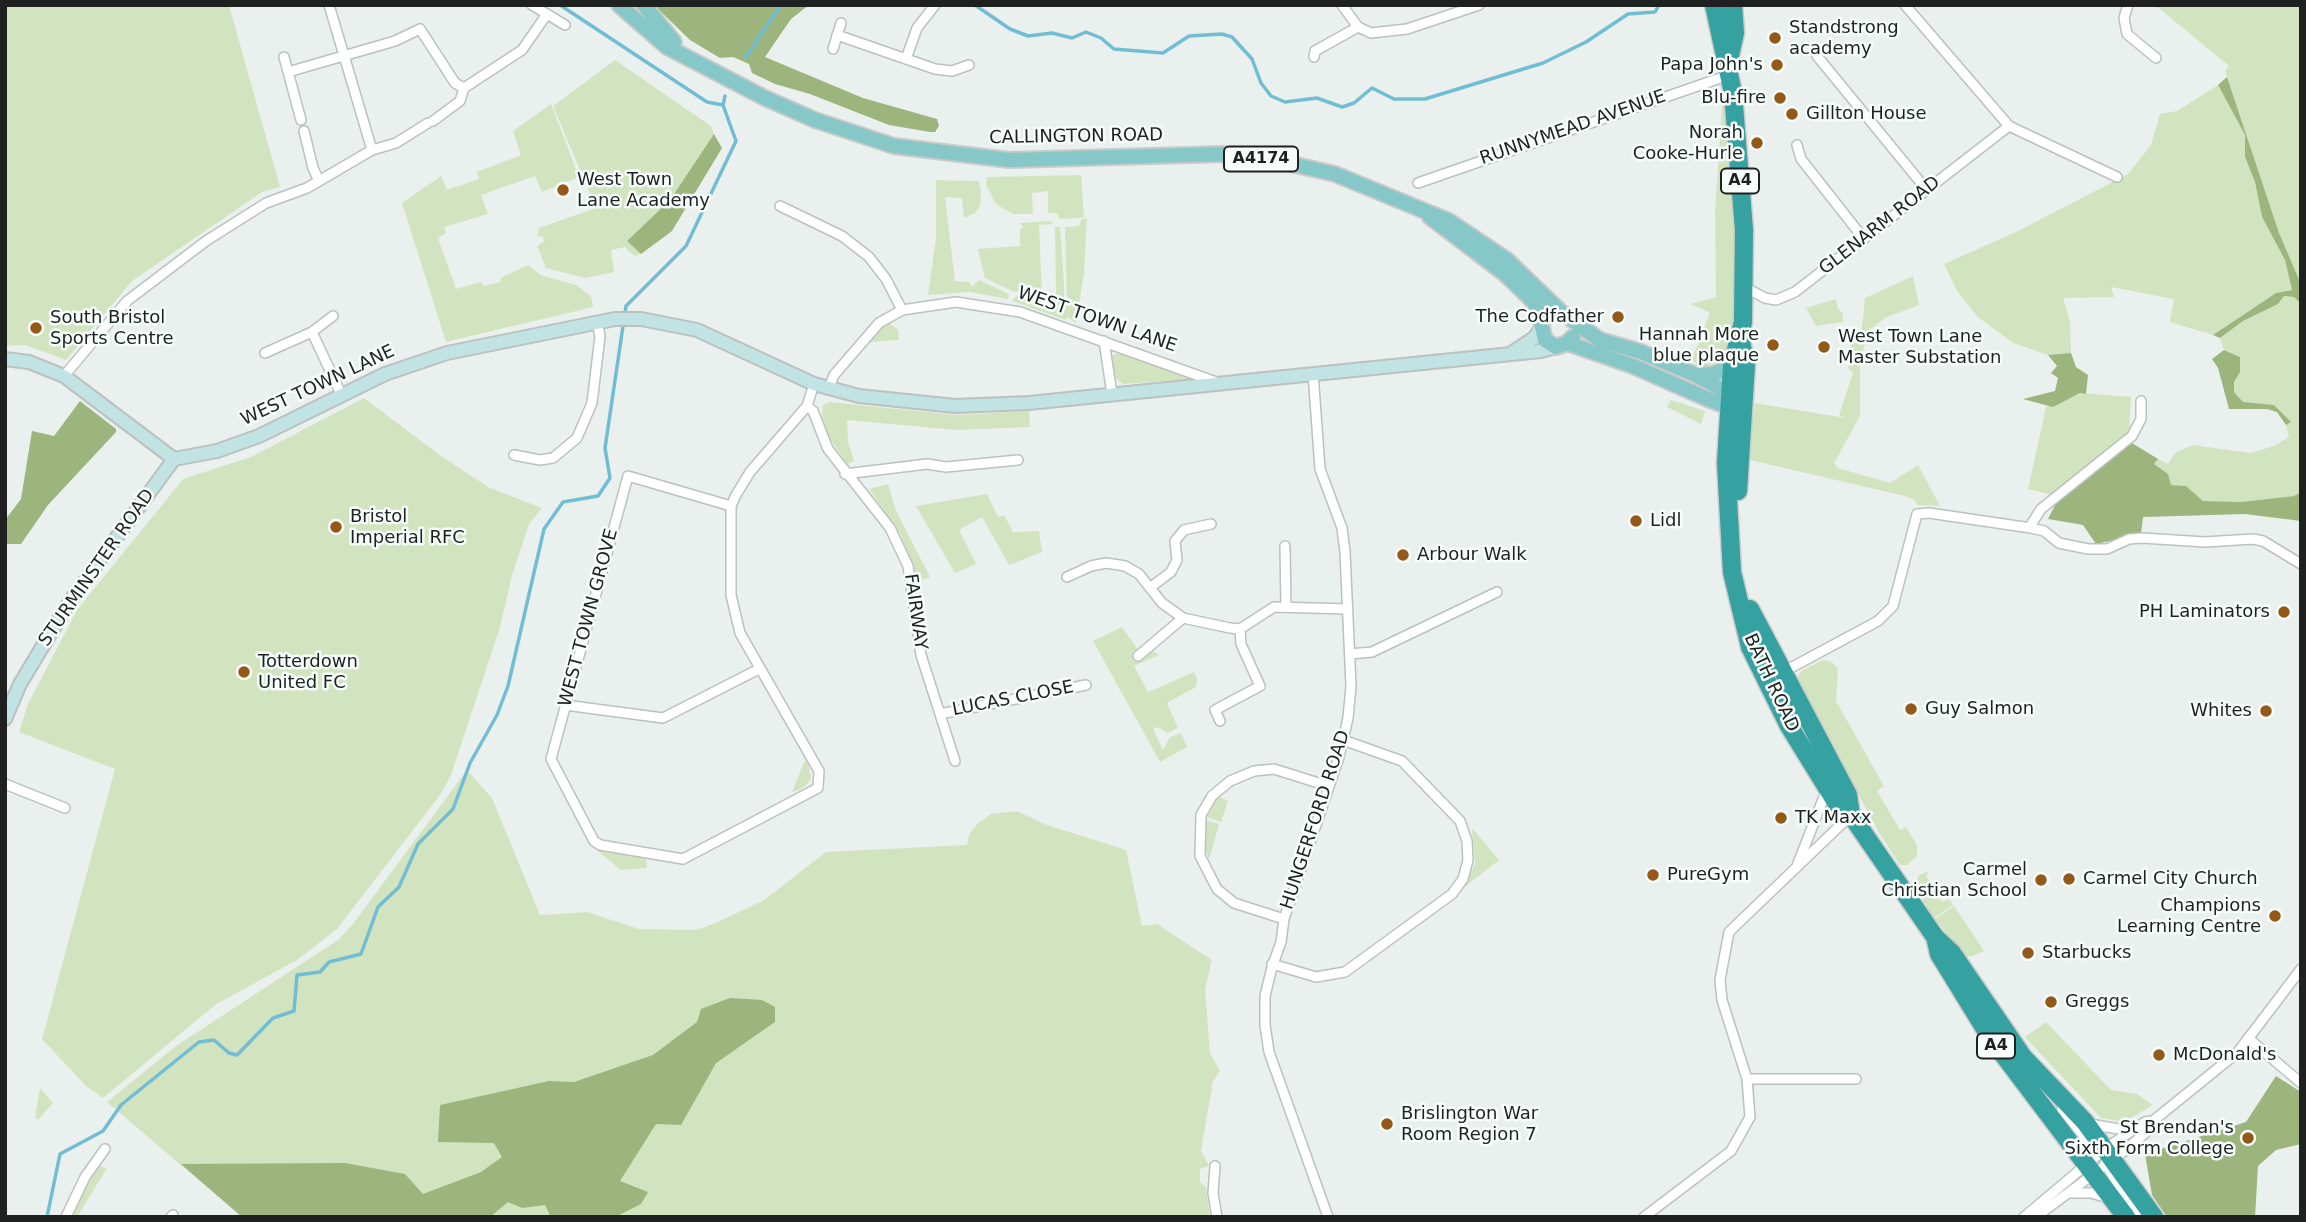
<!DOCTYPE html>
<style>
body{margin:0}
#map{position:relative;width:2306px;height:1222px;overflow:hidden;background:#eaf0ee;font-family:"DejaVu Sans",sans-serif}
canvas{display:block}
.frame{position:absolute;inset:0;border:7px solid #1f2120;pointer-events:none}
</style>
<div id="map">
<canvas width="2306" height="1222"></canvas>
<div class="frame"></div>
</div>
<script>
const ctx = document.querySelector('canvas').getContext('2d');
ctx.lineJoin = 'round';
function fill(path, color) {
  ctx.fillStyle = color;
  ctx.fill(path, 'evenodd');
}
function shape(rows) {
  const path = new Path2D();
  for (const r of rows) {
    path.moveTo(r[0], r[1]);
    for (let i = 2; i < r.length; i += 2) path.lineTo(r[i], r[i + 1]);
  }
  return path;
}
function trace(path, color, width, dash) {
  ctx.strokeStyle = color;
  ctx.lineWidth = width;
  ctx.lineCap = dash ? 'butt' : 'round';
  ctx.setLineDash(dash || []);
  ctx.stroke(path);
}
function label(font, color, halo, rows, align = 'center') {
  ctx.font = font + ' "DejaVu Sans",sans-serif';
  ctx.lineWidth = 5;
  ctx.setLineDash([]);
  ctx.textBaseline = 'middle';
  ctx.strokeStyle = halo;
  ctx.fillStyle = color;
  for (const [text, x, y, turn = 0] of rows) {
    ctx.save();
    ctx.translate(x, y);
    ctx.rotate((+turn || 0) * Math.PI / 180);
    ctx.textAlign = isNaN(turn) ? turn : align;
    if (halo) ctx.strokeText(text, 0, 0);
    ctx.fillText(text, 0, 0);
    ctx.restore();
  }
}
const green = shape([
 [5,5,229,5,280,187,262,192,132,281,66,360,25,345,5,346],
 [2155,5,2301,5,2301,284,2279,233,2225,71,2229,66],
 [615,60,711,126,714,134,670,200,627,241,641,254,634,256,625,247,611,250,614,272,585,278,546,268,537,246,545,241,542,236,537,237,539,228,596,208,553,106],
 [2218,85,2245,135,2245,157,2255,182,2262,217,2285,260,2292,290,2276,293,2213,335,2170,322,2174,299,2111,287,2114,297,2063,298,2070,321,2071,353,2048,355,2013,343,1978,317,1957,291,1944,264,2016,232,2128,174,2151,145,2160,114,2177,111],
 [1726,96,1738,218,1734,319,1728,351,1726,350,1718,362,1706,367,1691,361,1688,355,1693,356,1710,313,1691,304,1716,297,1715,213,1722,106],
 [551,104,579,177,542,192,535,176,481,195,488,214,444,227,446,233,438,238,456,289,481,282,484,286,500,282,502,277,528,265,541,275,576,285,591,296,593,307,446,342,402,203,441,176,447,190,479,179,477,172,521,155,513,131],
 [1081,175,1084,217,1080,218,1060,219,1057,213,1048,213,1048,191,1032,193,1033,214,1013,214,996,204,986,185,987,177],
 [936,180,979,181,981,192,980,206,975,213,964,218,962,198,945,197,955,281,969,282,972,287,979,280,1009,294,1008,299,970,292,928,295,936,238],
 [1087,218,1084,273,1076,323,1068,317,1066,320,1012,301,1017,295,1067,301,1065,227,1079,226,1081,219],
 [1052,221,1053,224,1039,225,1042,296,1012,291,985,278,978,249,1020,246,1020,229,1024,227,1019,223],
 [1055,227,1060,227,1064,284,1064,297,1058,298,1062,296,1056,295],
 [1913,276,1919,305,1887,317,1869,330,1860,361,1860,416,1834,463,1838,468,1890,483,1918,465,1940,506,1917,505,1915,500,1905,496,1750,460,1747,456,1755,403,1846,418,1839,415,1853,373,1848,368,1851,343,1861,336,1865,298],
 [2284,296,2294,297,2299,302,2301,320,2301,492,2294,496,2241,502,2203,501,2186,486,2171,485,2154,464,2158,459,2168,464,2175,453,2193,445,2250,453,2274,446,2289,437,2286,425,2290,422,2274,405,2243,403,2234,392,2234,382,2240,372,2240,357,2224,350,2220,338,2243,321,2278,304],
 [1836,299,1838,309,1843,313,1843,322,1816,326,1806,308],
 [887,321,898,330,899,340,867,342],
 [1114,354,1122,354,1191,379,1123,384,1114,377,1111,358],
 [2081,393,2131,397,2129,433,2052,495,2028,489,2046,407],
 [364,398,441,456,488,487,542,508,529,524,512,575,500,627,451,775,440,795,337,929,297,960,215,1005,103,1098,86,1086,42,1039,115,769,19,732,28,704,77,610,183,479,251,457],
 [1671,400,1705,411,1701,424,1667,407],
 [829,402,956,415,1029,411,1030,427,957,430,847,420,848,441,854,461,847,464,828,436,822,416,823,405],
 [888,484,896,511,930,577,918,582,901,535,869,489],
 [987,494,998,517,1004,515,1013,532,1039,531,1042,552,1009,565,982,517,959,530,976,564,955,573,916,506],
 [1122,627,1138,650,1133,654,1138,660,1153,651,1159,655,1134,666,1148,692,1194,672,1197,679,1196,687,1167,703,1178,728,1167,733,1158,727,1153,729,1163,750,1170,737,1181,733,1187,747,1160,762,1093,641],
 [1823,660,1832,662,1838,669,1836,701,1884,786,1877,791,1900,830,1906,827,1917,845,1917,856,1907,865,1900,865,1878,831,1797,679,1801,671],
 [805,760,809,766,811,779,803,788,792,792],
 [467,770,492,798,540,915,587,912,639,929,696,930,716,923,764,900,826,852,967,845,969,835,978,823,991,814,1017,811,1044,824,1126,850,1142,926,1157,924,1212,960,1205,989,1210,1053,1220,1071,1213,1081,1201,1151,1209,1166,1200,1169,1200,1182,1206,1187,1210,1217,242,1217,107,1102,176,1046,338,940,353,924],
 [1218,797,1228,801,1221,822,1207,817],
 [1204,820,1219,824,1209,860,1203,840],
 [1472,828,1499,860,1462,889,1475,864],
 [595,849,646,858,647,868,621,870],
 [1930,871,1926,876,1942,902,1949,899,1953,905,1934,918,1914,886,1919,875],
 [1954,906,1984,951,1970,957,1964,954,1935,919],
 [2046,1022,2111,1090,2137,1094,2153,1105,2124,1122,2101,1118,2025,1037],
 [40,1088,53,1103,38,1120,35,1118],
 [99,1166,107,1168,77,1217,69,1217,94,1169]
]);
const forest = shape([
 [654,5,809,5,791,19,765,57,863,98,937,119,939,126,935,132,930,132,889,125,810,94,775,84,752,73,749,64,733,57,720,58,690,40],
 [2227,77,2279,233,2301,284,2301,320,2299,302,2294,297,2284,296,2278,304,2243,321,2220,338,2213,335,2276,293,2292,290,2285,260,2262,217,2255,182,2245,157,2245,135,2218,85],
 [714,134,722,148,672,231,641,254,627,241,670,200],
 [2224,350,2240,357,2240,372,2234,382,2234,392,2243,402,2274,405,2291,422,2286,425,2277,412,2267,409,2229,409,2218,368,2212,359],
 [2071,353,2076,367,2088,375,2086,394,2080,393,2053,407,2023,399,2055,391,2058,378,2051,373,2057,366,2048,355],
 [80,401,116,429,116,432,48,505,21,544,5,544,5,520,21,499,32,431,54,436],
 [2132,443,2158,459,2154,464,2168,474,2171,485,2186,486,2203,501,2241,502,2294,496,2301,492,2301,521,2245,514,2143,517,2141,534,2096,544,2083,525,2048,519,2057,501],
 [730,998,762,1000,775,1007,775,1022,716,1063,681,1125,656,1124,620,1181,648,1192,641,1204,615,1217,551,1217,545,1205,522,1208,508,1202,490,1217,242,1217,181,1164,345,1163,405,1174,423,1194,481,1172,502,1157,494,1143,438,1142,440,1105,549,1081,574,1082,653,1055,697,1022,701,1009],
 [2276,1076,2301,1092,2301,1144,2276,1150,2258,1166,2255,1217,2167,1217,2152,1195,2145,1154,2246,1122]
]);
const stream = shape([
 [560,5,707,102,723,105],
 [975,5,1010,29,1028,36,1052,33,1072,38,1086,32,1101,38,1114,49,1163,53,1189,36,1222,34,1232,37,1252,59,1261,83,1271,96,1285,102,1317,98,1342,107,1354,103,1372,88,1394,99,1425,99,1543,63,1586,42,1628,14,1655,12,1659,5],
 [745,58,781,5],
 [47,1217,60,1154,103,1131,121,1105,199,1042,214,1040,229,1053,237,1055,273,1018,294,1011,297,975,320,972,329,962,361,954,378,907,399,887,418,844,453,809,470,763,497,715,508,686,544,529,563,502,598,496,610,478,605,448,626,306,686,246,736,141,723,105,725,96]
]);
const street = shape([
 [329,5,372,150],
 [532,5,565,25],
 [1342,5,1358,27,1371,33,1407,29,1479,5],
 [1905,5,2009,126,2117,177],
 [2128,5,2124,18,2127,34,2156,58],
 [837,35,935,69,952,71,969,65],
 [833,49,841,23],
 [1817,56,1926,189],
 [284,57,301,120],
 [1314,57,1315,51,1358,27],
 [906,59,917,28,935,5],
 [288,72,395,41,420,29,455,83,464,88],
 [433,121,460,101,464,88,522,50,547,14],
 [304,131,313,168,319,181],
 [1797,145,1801,159,1864,239],
 [1418,183,1729,75],
 [780,206,842,236,869,257,886,279,902,310],
 [1744,287,1765,298,1776,300,1795,292,2009,126],
 [312,332,341,394],
 [1104,341,1112,394],
 [265,353,312,332,333,316],
 [1313,373,1320,469,1342,528,1345,552,1351,686,1348,718,1339,757,1284,919,1281,942,1272,967,1265,996,1265,1025,1269,1052,1328,1217],
 [64,376,127,301,206,241,266,203,307,188,372,150,396,143,428,123],
 [829,388,834,375,879,323,902,310,956,302,1020,312,1219,383],
 [807,406,813,411,828,449,890,528,908,566,921,655,955,761],
 [514,455,540,460,553,458,577,438,592,403,600,336,597,322],
 [845,474,927,464,946,467,1018,460],
 [731,506,628,476,551,759,594,841,600,845,683,859,818,788,819,771,740,633,731,595,731,506,736,495,750,472,807,406,814,384],
 [2029,528,2041,509,2132,436,2141,419,2141,401],
 [1285,546,1286,607],
 [1067,577,1091,566,1106,563,1125,566,1139,574,1162,603,1183,618,1230,628,1240,629,1274,607,1348,609],
 [1151,587,1171,572,1177,560,1175,541,1184,530,1211,524],
 [1350,654,1372,652,1497,592],
 [1138,656,1183,618],
 [1783,672,1878,621,1893,606,1917,514,1929,513,2031,528,2044,531,2059,543,2088,549,2107,549,2129,539,2142,538,2205,542,2253,539,2263,541,2301,564],
 [565,705,663,718,759,669],
 [940,714,1086,685],
 [1220,721,1215,710,1260,686,1241,644,1240,629],
 [5,784,65,808],
 [1797,866,1827,789],
 [1284,919,1234,903,1217,889,1200,856,1201,815,1212,796,1230,781,1254,771,1274,769,1328,786],
 [1272,964,1316,977,1345,972,1452,894,1463,879,1468,860,1467,841,1460,821,1402,761,1343,740],
 [2248,1038,2301,1083],
 [1747,1079,1856,1079],
 [2062,1109,2095,1150],
 [2090,1124,2130,1131],
 [2105,1163,2139,1217],
 [1215,1166,1213,1193,1217,1217],
 [2071,1193,2091,1193,2108,1198],
 [66,1217,85,1177,105,1149],
 [171,1217,173,1215],
 [1644,1217,1731,1151,1750,1117,1747,1079,1722,1000,1720,980,1729,932,1851,815],
 [2024,1217,2106,1148,2145,1122,2153,1121],
 [2036,1217,2123,1152,2151,1128,2153,1121,2238,1052,2301,969]
]);
const secondary = shape([
 [1513,352,1534,338,1541,329],
 [5,359,29,362,64,376,174,459,217,451,259,436,385,374,447,353,615,319,641,319,697,330,814,384,859,396,955,406,1029,403,1541,351,1556,347],
 [5,719,20,684,70,601,174,459]
]);
const primary = shape([
 [619,5,667,47,765,98,815,120,894,146,1009,160,1223,154,1278,161,1335,174,1449,221,1507,260,1561,312,1600,340,1641,352,1696,375,1738,399],
 [644,5,674,42],
 [1430,217,1505,274,1533,301,1543,320],
 [1550,314,1541,323,1545,340,1556,347,1567,343,1573,337],
 [1567,343,1633,366,1710,400,1729,407,1738,404],
 [1696,375,1713,374,1732,366]
]);
const highway = shape([
 [1714,5,1733,93,1744,230,1743,322,1732,366,1726,463,1732,572,1750,647,1789,726,1839,807,1851,815,1935,937,1952,953,2023,1057,2085,1122,2154,1217],
 [1729,60,1735,33,1733,5],
 [1738,491,1746,364,1741,342],
 [1750,609,1848,795,1851,815],
 [1936,941,1939,954,1990,1037,2126,1217]
]);
const markers = [
 [1775,38,7,"#945919"],
 [1777,65,7,"#945919"],
 [1780,98,7,"#945919"],
 [1792,114,7,"#945919"],
 [1757,143,7,"#945919"],
 [563,190,7,"#945919"],
 [1618,317,7,"#945919"],
 [36,328,7,"#945919"],
 [1773,345,7,"#945919"],
 [1824,347,7,"#945919"],
 [1636,521,7,"#945919"],
 [336,527,7,"#945919"],
 [1403,555,7,"#945919"],
 [2284,612,7,"#945919"],
 [244,672,7,"#945919"],
 [1911,709,7,"#945919"],
 [2266,711,7,"#945919"],
 [1781,818,7,"#945919"],
 [1653,875,7,"#945919"],
 [2069,879,7,"#945919"],
 [2041,880,7,"#945919"],
 [2275,916,7,"#945919"],
 [2028,953,7,"#945919"],
 [2051,1002,7,"#945919"],
 [2159,1055,7,"#945919"],
 [1387,1124,7,"#945919"],
 [2248,1138,7,"#945919"]
];
const shields = [
 [1261,159,74],
 [1740,181,38],
 [1996,1046,38]
];
const shieldNames = [
 ["A4174",1261,159],
 ["A4",1740,181],
 ["A4",1996,1046]
];
const poiNames = [
 ["Standstrong",1789,28],
 ["academy",1789,49],
 ["Papa John's",1763,65,"right"],
 ["Blu-fire",1766,98,"right"],
 ["Gillton House",1806,114],
 ["Norah",1743,133,"right"],
 ["Cooke-Hurle",1743,154,"right"],
 ["West Town",577,180],
 ["Lane Academy",577,201],
 ["The Codfather",1604,317,"right"],
 ["South Bristol",50,318],
 ["Sports Centre",50,339],
 ["Hannah More",1759,335,"right"],
 ["blue plaque",1759,356,"right"],
 ["West Town Lane",1838,337],
 ["Master Substation",1838,358],
 ["Bristol",350,517],
 ["Imperial RFC",350,538],
 ["Lidl",1650,521],
 ["Arbour Walk",1417,555],
 ["PH Laminators",2270,612,"right"],
 ["Totterdown",258,662],
 ["United FC",258,683],
 ["Guy Salmon",1925,709],
 ["Whites",2252,711,"right"],
 ["TK Maxx",1795,818],
 ["Carmel",2027,870,"right"],
 ["Christian School",2027,891,"right"],
 ["PureGym",1667,875],
 ["Carmel City Church",2083,879],
 ["Champions",2261,906,"right"],
 ["Learning Centre",2261,927,"right"],
 ["Starbucks",2042,953],
 ["Greggs",2065,1002],
 ["McDonald's",2173,1055],
 ["Brislington War",1401,1114],
 ["Room Region 7",1401,1135],
 ["St Brendan's",2234,1128,"right"],
 ["Sixth Form College",2234,1149,"right"]
];
const streetNames = [
 ["RUNNYMEAD AVENUE",1573,128,-19],
 ["CALLINGTON ROAD",1076,137,-1],
 ["GLENARM ROAD",1880,226,-38],
 ["WEST TOWN LANE",1097,320,19],
 ["WEST TOWN LANE",318,386,-25],
 ["STURMINSTER ROAD",97,568,-55],
 ["FAIRWAY",915,612,82],
 ["WEST TOWN GROVE",589,618,-75],
 ["BATH ROAD",1771,683,65],
 ["LUCAS CLOSE",1013,699,-11],
 ["HUNGERFORD ROAD",1316,820,-72]
];
fill(green, '#d2e4bf');
fill(forest, '#9bb57d');
trace(stream, '#71bed4', 3.5);
trace(street, '#bbc1bf', 12);
trace(secondary, '#bbc1bf', 16);
trace(primary, '#c9cac9', 18);
trace(highway, '#c9cac9', 21);
trace(street, '#fff', 9);
trace(secondary, '#c2e3e3', 12);
trace(primary, '#86c7c7', 14);
trace(highway, '#35a1a1', 18);
for (const [x, y, r, color] of markers) {
  const dot = new Path2D();
  dot.arc(x, y, r, 0, 2 * Math.PI);
  ctx.fillStyle = color;
  ctx.fill(dot);
  trace(dot, '#f7fdfb', 2.5);
}
for (const [x, y, w] of shields) {
  const box = new Path2D();
  box.roundRect(x - w / 2, y - 12.5, w, 25, 5);
  ctx.fillStyle = '#f7fdfb';
  ctx.fill(box);
  trace(box, '#1f2120', 2);
}
label('bold 16px', '#1f2120', null, shieldNames);
label('18px', '#1f2120', '#f7fdfb', poiNames, 'left');
label('18px', '#1f2120', '#f7fdfb', streetNames);
</script>
